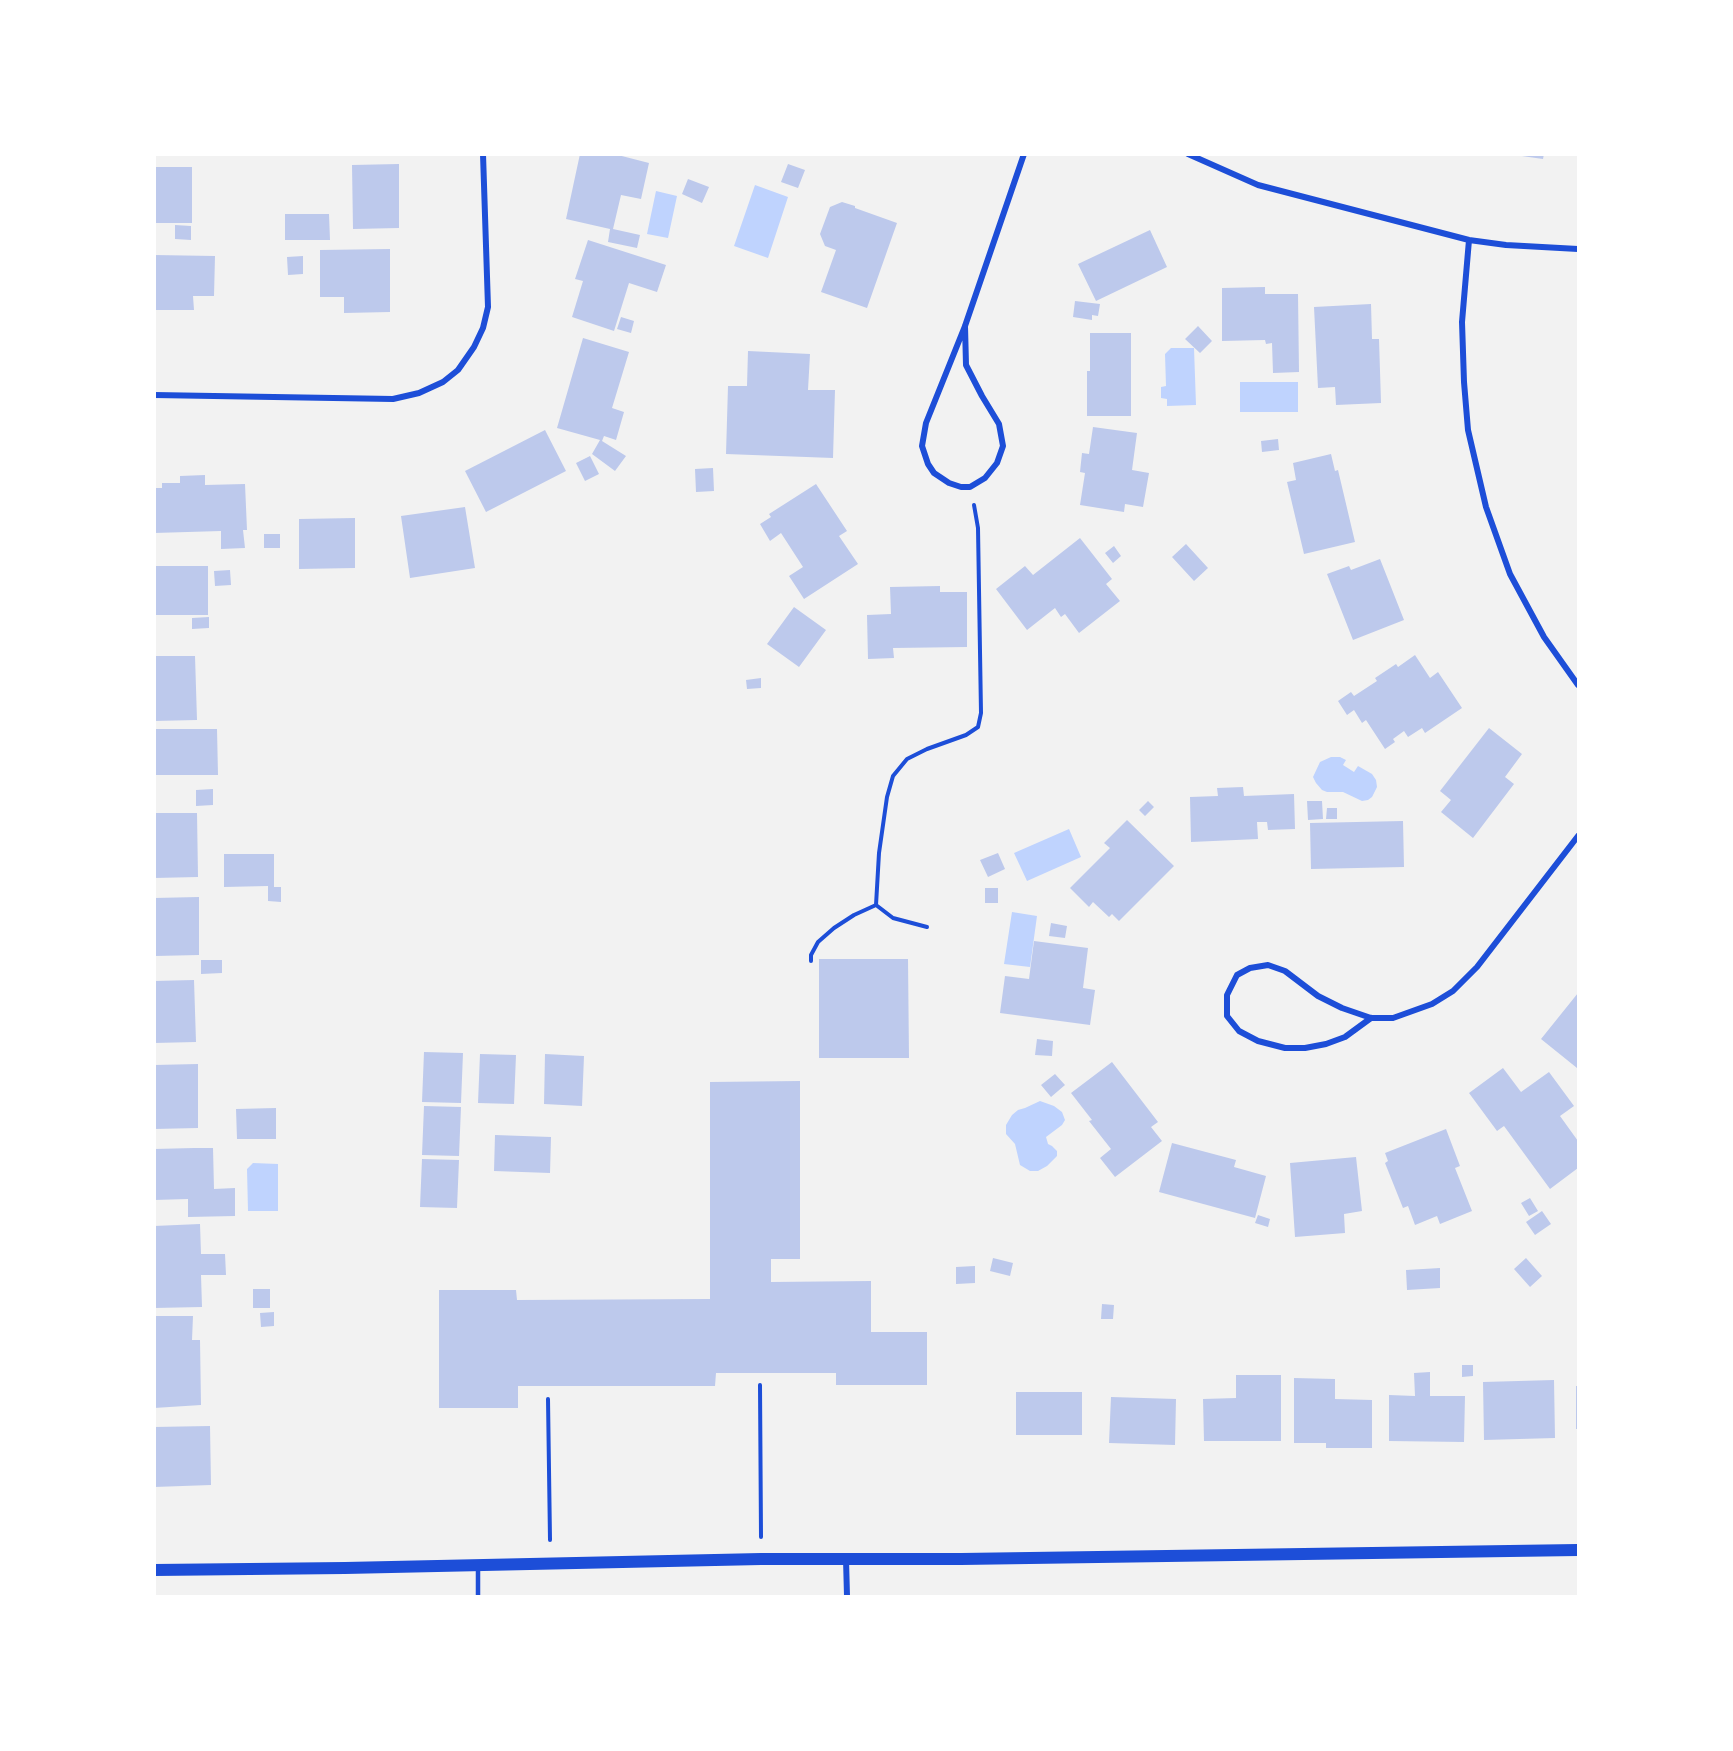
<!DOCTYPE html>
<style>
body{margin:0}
#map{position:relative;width:1733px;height:1751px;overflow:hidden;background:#f2f2f2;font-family:Georgia,serif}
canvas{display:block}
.frame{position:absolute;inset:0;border:156px solid #fff;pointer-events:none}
</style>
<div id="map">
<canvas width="1733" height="1751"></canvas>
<div class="frame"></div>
</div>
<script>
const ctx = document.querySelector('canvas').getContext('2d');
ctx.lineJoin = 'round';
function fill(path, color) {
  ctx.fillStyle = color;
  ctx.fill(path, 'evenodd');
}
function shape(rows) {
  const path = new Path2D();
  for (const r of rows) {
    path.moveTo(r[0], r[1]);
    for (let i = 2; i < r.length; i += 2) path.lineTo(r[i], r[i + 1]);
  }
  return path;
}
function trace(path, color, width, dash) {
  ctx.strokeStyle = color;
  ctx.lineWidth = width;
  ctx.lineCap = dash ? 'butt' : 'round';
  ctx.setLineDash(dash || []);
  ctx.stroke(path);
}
const water = shape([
 [755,185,788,197,768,258,734,246],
 [656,191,677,196,668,238,647,234],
 [1171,348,1194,348,1196,405,1167,406,1167,399,1161,398,1161,387,1166,386,1165,354],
 [1240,382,1298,382,1298,412,1240,412],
 [1331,757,1340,757,1346,760,1343,765,1354,772,1358,766,1372,774,1376,780,1377,787,1372,797,1368,800,1362,801,1343,792,1327,792,1322,790,1316,783,1313,777,1320,762],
 [1069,829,1081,857,1027,881,1014,853],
 [1012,912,1037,916,1030,967,1004,964],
 [1040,1101,1054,1106,1062,1112,1065,1120,1062,1125,1046,1137,1048,1144,1052,1146,1057,1151,1057,1156,1047,1166,1038,1171,1030,1171,1020,1165,1015,1144,1006,1134,1006,1125,1012,1115,1018,1110,1025,1108],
 [253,1163,278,1164,278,1211,248,1211,247,1169]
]);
const building = shape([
 [580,154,614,154,649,163,641,199,621,195,613,229,640,235,637,248,608,242,610,229,566,219],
 [1522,154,1544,154,1543,159,1522,156],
 [399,164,399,228,353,229,352,165],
 [788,164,805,170,798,188,781,182],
 [154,167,192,167,192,223,154,223],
 [688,179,709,187,702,203,682,194],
 [842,202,855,206,855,208,897,223,867,308,821,292,836,250,825,246,820,234,830,207],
 [285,214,329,214,330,240,285,240],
 [175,225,191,226,191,240,175,239],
 [1150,230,1167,267,1096,301,1078,264],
 [588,240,666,265,657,292,629,283,614,331,572,317,583,281,575,279],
 [390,249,390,312,344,313,344,297,320,297,320,250],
 [154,255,215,256,214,296,193,296,194,310,154,310],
 [303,256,303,274,288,275,287,257],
 [1265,287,1265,294,1298,294,1299,372,1273,373,1272,343,1266,344,1265,340,1222,341,1222,288],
 [1075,301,1100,304,1098,316,1092,315,1092,320,1073,317],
 [1371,304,1372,339,1379,339,1381,403,1336,405,1335,387,1318,388,1314,307],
 [621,317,634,321,631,333,617,329],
 [1198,326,1212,341,1200,353,1185,339],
 [1090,333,1131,333,1131,416,1087,416,1087,371,1090,371],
 [583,338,629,352,612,408,624,412,616,440,604,436,602,441,626,456,615,471,592,454,600,440,557,428],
 [748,351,810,354,808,390,835,390,833,458,726,454,728,386,747,386],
 [1093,427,1137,433,1132,470,1149,473,1143,507,1125,504,1124,512,1080,505,1085,473,1080,472,1082,453,1089,454],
 [545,430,566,471,486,512,465,471],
 [1278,439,1279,450,1262,452,1261,441],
 [1331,454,1335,471,1338,470,1355,542,1304,554,1287,482,1296,480,1293,463],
 [590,456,599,474,585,481,576,463],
 [713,468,714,491,696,492,695,469],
 [205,475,205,485,245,484,247,530,243,530,245,548,221,549,221,531,154,533,154,488,162,488,162,483,180,483,180,476],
 [816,484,847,531,839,536,858,564,804,599,789,576,803,567,781,533,770,541,760,524,771,517,769,514],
 [465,507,475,568,410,578,401,516],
 [355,518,355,568,299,569,299,519],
 [264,534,280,534,280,548,264,548],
 [1080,538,1112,579,1106,584,1120,601,1079,633,1065,614,1061,617,1055,608,1027,630,996,589,1025,566,1033,575],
 [1186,544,1208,568,1194,581,1172,557],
 [1114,546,1121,556,1113,563,1105,553],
 [1380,559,1404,620,1353,640,1327,574,1349,566,1351,570],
 [154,566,208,566,208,615,154,615],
 [230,570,231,585,215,586,214,571],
 [940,586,940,592,967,592,967,647,893,648,894,658,868,659,867,615,891,614,890,587],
 [794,607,826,630,799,667,767,644],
 [209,617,209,628,192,629,192,618],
 [1415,655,1430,678,1438,672,1462,708,1425,733,1422,728,1408,737,1404,731,1393,739,1395,742,1385,749,1366,720,1362,723,1354,710,1347,715,1338,701,1351,692,1354,696,1377,681,1375,678,1396,664,1398,667],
 [154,656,195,656,197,720,154,721],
 [761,678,761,688,747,689,746,680],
 [1489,728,1522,754,1505,777,1514,784,1473,838,1441,812,1451,800,1440,791],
 [154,729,217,729,218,775,154,775],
 [1243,787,1244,796,1294,794,1295,829,1268,830,1267,822,1257,822,1258,839,1191,842,1190,797,1218,796,1217,788],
 [213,789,213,805,196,806,196,790],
 [1148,801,1154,807,1145,816,1139,810],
 [1307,801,1322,801,1323,819,1308,820],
 [1327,808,1337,808,1337,819,1326,819],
 [154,813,197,813,198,877,154,878],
 [1127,820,1174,866,1119,921,1112,914,1109,917,1093,902,1089,907,1070,888,1110,848,1104,843],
 [1403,821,1404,867,1311,869,1310,823],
 [998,853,1005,869,988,877,980,860],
 [224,854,274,854,274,887,281,887,281,902,268,901,268,886,224,887],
 [985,888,998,888,998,903,985,903],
 [199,897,199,955,155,956,154,898],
 [1051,923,1067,926,1065,938,1049,936],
 [1034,941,1088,948,1083,988,1095,990,1090,1025,1000,1013,1005,976,1029,979],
 [819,959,908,959,909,1058,819,1058],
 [201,960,222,960,222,973,201,974],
 [194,980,196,1042,154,1043,154,981],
 [1578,993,1578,1066,1577,1068,1541,1039],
 [1037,1039,1053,1041,1052,1056,1035,1055],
 [424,1052,463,1053,461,1103,422,1102],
 [480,1054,516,1055,514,1104,478,1103],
 [545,1054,584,1056,582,1106,544,1104],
 [1112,1062,1158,1122,1151,1127,1162,1141,1115,1177,1100,1158,1111,1149,1089,1121,1092,1120,1071,1093],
 [198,1064,198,1128,154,1129,154,1065],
 [1503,1068,1521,1092,1549,1072,1574,1106,1560,1116,1578,1141,1578,1168,1550,1189,1504,1126,1497,1131,1469,1093],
 [1055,1074,1065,1085,1051,1097,1041,1085],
 [800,1081,800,1259,771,1259,771,1282,871,1281,871,1332,927,1332,927,1385,836,1385,836,1373,716,1373,715,1386,518,1386,518,1408,439,1408,439,1290,516,1290,517,1300,710,1299,710,1082],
 [424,1106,461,1107,459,1156,422,1155],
 [276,1108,276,1139,237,1139,236,1109],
 [1446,1129,1460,1166,1455,1168,1472,1211,1440,1224,1437,1216,1415,1225,1408,1206,1403,1208,1385,1163,1388,1161,1385,1153],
 [495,1135,551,1137,550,1173,494,1171],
 [1172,1143,1236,1160,1234,1167,1266,1176,1255,1218,1159,1192],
 [194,1148,213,1148,214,1189,235,1188,235,1216,188,1217,188,1199,154,1200,154,1149],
 [1356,1157,1362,1211,1344,1214,1345,1233,1295,1237,1290,1163],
 [422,1159,459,1160,457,1208,420,1207],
 [1530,1198,1538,1211,1529,1216,1521,1203],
 [1542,1211,1551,1224,1535,1235,1526,1222],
 [1258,1215,1270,1219,1268,1227,1255,1223],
 [200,1224,201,1254,225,1254,226,1275,201,1275,202,1307,154,1308,154,1226],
 [993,1258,1013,1263,1010,1276,990,1271],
 [1526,1258,1542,1276,1530,1287,1514,1269],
 [975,1266,975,1283,956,1284,956,1267],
 [1440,1268,1440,1288,1407,1290,1406,1270],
 [253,1289,270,1289,270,1308,253,1308],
 [1102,1304,1114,1305,1113,1319,1101,1319],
 [274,1312,274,1326,261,1327,260,1313],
 [154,1316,193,1316,192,1340,200,1340,201,1405,154,1408],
 [1462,1365,1473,1365,1473,1376,1462,1377],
 [1430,1372,1430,1396,1465,1396,1464,1442,1389,1441,1389,1395,1415,1396,1414,1373],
 [1236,1375,1281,1375,1281,1441,1204,1441,1203,1399,1236,1398],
 [1294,1378,1335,1379,1335,1399,1372,1400,1372,1448,1326,1448,1326,1443,1294,1443],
 [1554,1380,1555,1438,1484,1440,1483,1382],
 [1576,1386,1578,1386,1578,1429,1576,1429],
 [1016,1392,1082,1392,1082,1435,1016,1435],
 [1111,1397,1176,1399,1175,1445,1109,1443],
 [210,1426,211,1485,154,1487,154,1427]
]);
const path = shape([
 [927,927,893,918,876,905,879,853,887,797,893,776,907,759,927,749,966,735,978,727,981,713,978,528,974,505],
 [811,961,811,955,818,942,834,928,854,915,876,905],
 [760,1385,761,1537],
 [548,1399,550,1540]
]);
const service = shape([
 [478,1566,478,1596]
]);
const minor = shape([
 [1188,154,1258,185,1469,240,1506,245,1578,249],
 [1469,240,1462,322,1464,382,1468,430,1486,507,1510,574,1544,637,1578,685],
 [965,326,966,365,982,396,999,424,1003,446,997,463,985,478,970,487,961,487,949,483,934,473,928,464,922,446,926,423,965,326,1024,154],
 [154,395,393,399,419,393,443,382,458,370,474,347,483,328,488,307,483,154],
 [1371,1018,1345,1037,1326,1044,1305,1048,1285,1048,1258,1041,1239,1031,1227,1016,1227,995,1237,975,1250,968,1268,965,1285,971,1318,996,1342,1008,1371,1018,1393,1018,1432,1004,1453,991,1477,967,1578,836],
 [846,1559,847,1596]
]);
const secondary = shape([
 [154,1570,345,1568,761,1559,961,1559,1578,1550]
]);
fill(water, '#bfd3fe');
fill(building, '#bdc9ec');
trace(path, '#1d4ed8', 4);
trace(service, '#1d4ed8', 4.5);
trace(minor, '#1d4ed8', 6);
trace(secondary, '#1d4ed8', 12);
</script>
